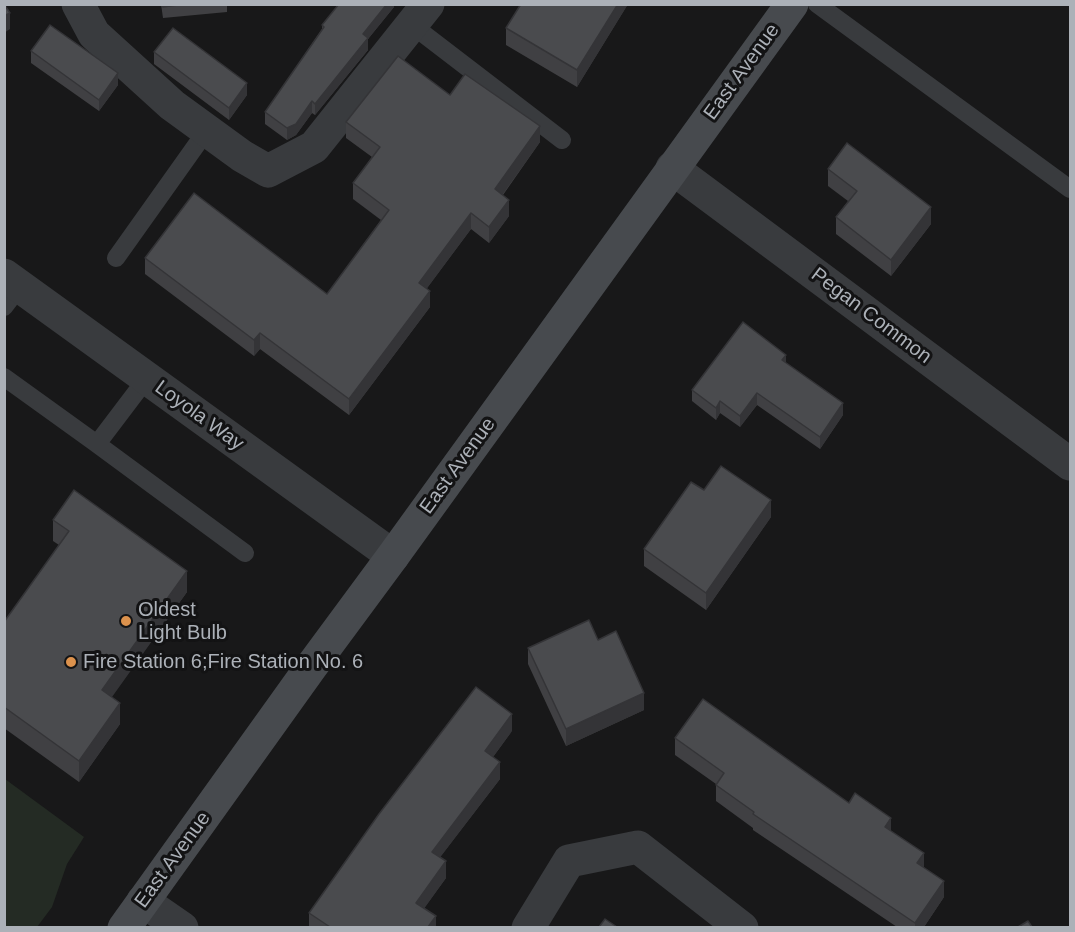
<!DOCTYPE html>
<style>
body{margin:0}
#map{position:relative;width:1075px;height:932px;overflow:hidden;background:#181819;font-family:Helvetica,sans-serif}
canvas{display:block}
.frame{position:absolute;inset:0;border:6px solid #acb1b8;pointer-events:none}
</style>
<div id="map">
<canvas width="1075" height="932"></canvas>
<div class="frame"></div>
</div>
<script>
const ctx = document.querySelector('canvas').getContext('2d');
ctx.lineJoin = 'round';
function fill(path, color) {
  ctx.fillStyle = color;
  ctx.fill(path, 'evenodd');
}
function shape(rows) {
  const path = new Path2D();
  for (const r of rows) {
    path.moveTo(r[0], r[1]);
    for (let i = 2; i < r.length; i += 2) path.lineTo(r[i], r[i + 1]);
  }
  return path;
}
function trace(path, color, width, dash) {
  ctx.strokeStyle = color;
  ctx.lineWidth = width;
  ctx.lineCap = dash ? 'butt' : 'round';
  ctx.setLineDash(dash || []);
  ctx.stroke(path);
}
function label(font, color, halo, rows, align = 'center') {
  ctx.font = font + ' Helvetica,sans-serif';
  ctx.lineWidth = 6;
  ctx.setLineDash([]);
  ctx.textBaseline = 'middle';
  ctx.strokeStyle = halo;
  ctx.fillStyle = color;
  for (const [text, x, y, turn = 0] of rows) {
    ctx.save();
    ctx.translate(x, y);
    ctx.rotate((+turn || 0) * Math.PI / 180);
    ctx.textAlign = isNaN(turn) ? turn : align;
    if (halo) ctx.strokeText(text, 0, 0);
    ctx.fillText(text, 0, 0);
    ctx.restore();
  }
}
const green = shape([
 [5,779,84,837,67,864,52,907,37,927,5,927]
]);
const service = shape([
 [817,4,1070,189],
 [412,25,562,140],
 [116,258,207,130],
 [4,307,20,286],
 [4,377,97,444],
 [147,378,97,444,245,553]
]);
const minor = shape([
 [78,4,94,34,172,105,242,156,268,171,314,147,428,4],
 [672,168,1070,464],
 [4,275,393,556],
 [528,928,569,861,638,847,742,928]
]);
const tertiary = shape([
 [143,901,182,928]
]);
const secondary = shape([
 [124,928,311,667,393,556,792,4]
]);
const wall = shape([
 [161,4,227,4,227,12,163,18],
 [394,4,394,7,368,39,368,50,315,115,312,113,296,135,287,140,265,124,265,112,322,29,322,25],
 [521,4,628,4,577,87,506,45,506,28],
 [31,51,118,85,99,111,31,63],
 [154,52,247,95,229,120,154,64],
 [450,95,540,142,503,195,509,216,489,243,471,229,427,288,430,307,349,415,260,349,254,356,145,274,145,258,327,294,381,220,353,199,353,183,372,157,346,138,346,122],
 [828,169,931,224,891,276,836,234,836,217,848,201,828,186],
 [786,363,843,415,820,449,757,405,740,427,720,413,716,420,692,401,692,390],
 [704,490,771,517,706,610,644,566,644,549],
 [53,520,187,592,111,697,120,724,79,782,4,728,4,622,59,545,53,541],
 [528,648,644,710,566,746,528,664],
 [512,731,493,757,500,779,440,857,446,878,424,908,436,927,309,927,309,913],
 [675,738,849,803,891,831,924,868,944,897,924,927,897,927,753,830,753,828,716,801,716,784,675,755]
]);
const shadedWall = shape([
 [387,4,394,4,394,7,368,39,368,50,315,115,315,104,363,34],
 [618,4,628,4,577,87,577,70],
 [10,13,10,29,4,33,4,16],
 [118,73,118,85,99,111,99,100],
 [247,83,247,95,229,120,229,108],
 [312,101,312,113,296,135,287,140,287,128],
 [540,126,540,142,495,205,495,189],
 [509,200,509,216,489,243,489,227],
 [931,207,931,224,891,276,891,260],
 [471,213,471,229,419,299,419,283],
 [430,291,430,307,349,415,349,399],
 [260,333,260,349,254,356,254,340],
 [786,355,786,367,782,360],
 [757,393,757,405,740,427,740,416],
 [720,401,720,413,716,420,716,408],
 [843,403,843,415,820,449,820,437],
 [771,500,771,517,706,610,706,593],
 [187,571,187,592,102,711,102,690],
 [644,693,644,710,566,746,566,729],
 [120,703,120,724,79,782,79,761],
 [512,714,512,731,485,768,485,751],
 [500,762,500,779,432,868,432,852],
 [891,818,891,834,885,827],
 [924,853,924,870,917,863],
 [446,861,446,878,416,920,416,903],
 [944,881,944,897,924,927,915,927,915,923],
 [436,916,436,927,428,927]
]);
const building = shape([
 [4,4,10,13,4,16,4,4],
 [162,4,185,4,163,7,162,4],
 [339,4,387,4,363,34,368,38,315,104,312,101,296,124,287,128,265,112,324,27,322,25,339,4],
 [521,4,618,4,577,70,506,28,521,4],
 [50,25,118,73,99,100,31,51,50,25],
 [173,28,247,83,229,108,154,52,173,28],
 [398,56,450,95,465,74,540,126,495,189,509,200,489,227,471,213,419,283,430,291,349,399,260,333,254,340,145,258,194,193,327,294,389,210,353,183,380,147,346,122,398,56],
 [847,143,931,207,891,260,836,217,857,191,828,169,847,143],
 [743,322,786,355,782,360,843,403,820,437,757,393,740,416,720,401,716,408,692,390,743,322],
 [721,466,771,500,706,593,644,549,691,482,704,490,721,466],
 [74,490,187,571,102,690,120,703,79,761,4,707,4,622,69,531,53,520,74,490],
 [589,620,598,640,616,631,644,693,566,729,528,648,589,620],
 [476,687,512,714,485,751,500,762,432,852,446,861,416,903,436,916,428,927,330,927,309,913,379,814,476,687],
 [703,699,849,803,855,793,891,818,885,827,924,853,917,863,944,881,915,923,753,814,754,812,716,785,724,773,675,738,703,699],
 [605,919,617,927,599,927,605,919],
 [1028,921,1032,927,1018,927,1028,921]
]);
const markers = [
 [126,621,6,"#dc924d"],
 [71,662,6,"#dc924d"]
];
const streetNames = [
 ["East Avenue",742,72,-54],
 ["Pegan Common",871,316,37],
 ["Loyola Way",199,416,36],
 ["East Avenue",458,466,-54],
 ["East Avenue",173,860,-54]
];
const poiNames = [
 ["Oldest",138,610],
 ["Light Bulb",138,633],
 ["Fire Station 6;Fire Station No. 6",83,662]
];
fill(green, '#242b24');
trace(service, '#393b3e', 18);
trace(minor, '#393b3e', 33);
trace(tertiary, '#393b3e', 33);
trace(secondary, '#474a4e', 33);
fill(wall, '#404043');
fill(shadedWall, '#343437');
fill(building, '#4a4b4e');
trace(building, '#343437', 1.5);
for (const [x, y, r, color] of markers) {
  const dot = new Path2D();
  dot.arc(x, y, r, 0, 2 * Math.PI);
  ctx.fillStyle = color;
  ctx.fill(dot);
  trace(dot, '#131314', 2);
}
label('20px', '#acb1b8', '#131314', streetNames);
label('20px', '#acb1b8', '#131314', poiNames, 'left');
</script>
